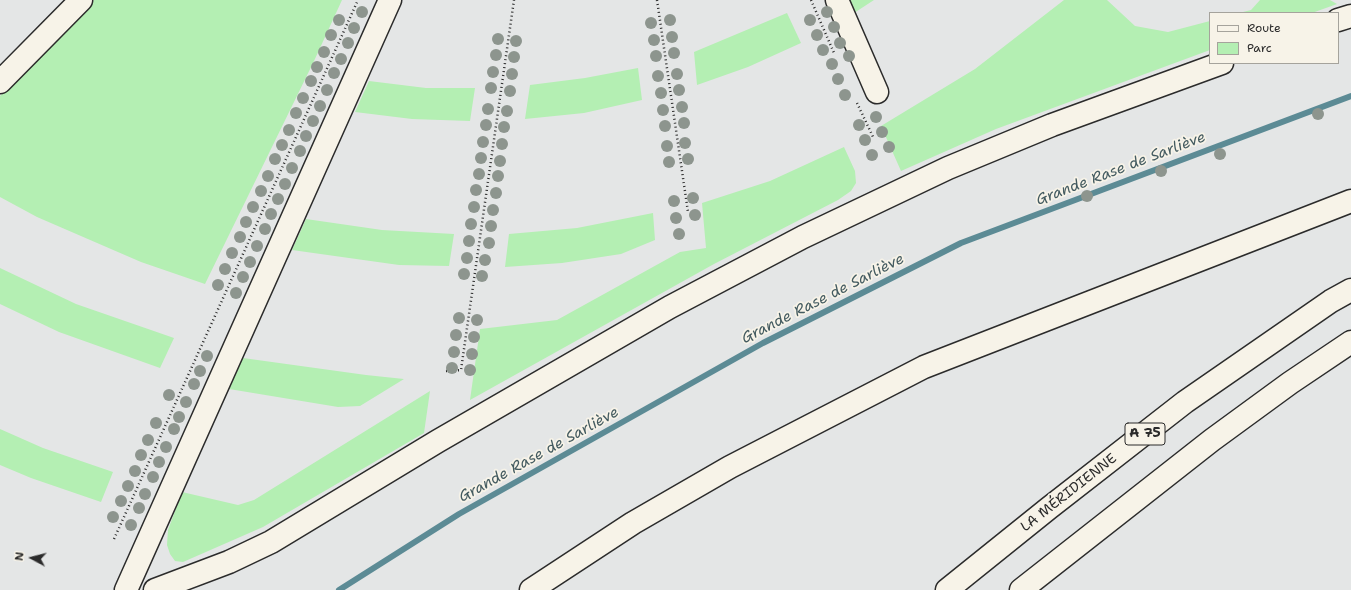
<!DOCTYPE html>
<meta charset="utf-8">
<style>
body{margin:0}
#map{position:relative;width:1351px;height:590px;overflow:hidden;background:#e4e6e6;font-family:"Shantell Sans",sans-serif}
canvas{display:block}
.legend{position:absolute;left:1209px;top:12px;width:130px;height:52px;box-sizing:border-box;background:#f7f3e8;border:1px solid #a5a39c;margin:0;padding:5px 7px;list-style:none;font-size:12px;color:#2b2b2b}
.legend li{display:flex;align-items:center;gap:8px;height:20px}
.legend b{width:20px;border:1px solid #a5a39c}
.north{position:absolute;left:12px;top:538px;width:40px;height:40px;-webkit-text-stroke:3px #f7f3e8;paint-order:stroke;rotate:277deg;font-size:11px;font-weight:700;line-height:16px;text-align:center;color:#2b2b2b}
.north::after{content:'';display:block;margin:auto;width:14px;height:18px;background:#2b2b2b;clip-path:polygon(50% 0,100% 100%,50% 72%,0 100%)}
</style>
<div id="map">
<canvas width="1351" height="590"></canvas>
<ul class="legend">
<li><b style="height:5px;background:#f7f3e8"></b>Route</li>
<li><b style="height:11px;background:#b4efb3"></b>Parc</li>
</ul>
<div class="north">N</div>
</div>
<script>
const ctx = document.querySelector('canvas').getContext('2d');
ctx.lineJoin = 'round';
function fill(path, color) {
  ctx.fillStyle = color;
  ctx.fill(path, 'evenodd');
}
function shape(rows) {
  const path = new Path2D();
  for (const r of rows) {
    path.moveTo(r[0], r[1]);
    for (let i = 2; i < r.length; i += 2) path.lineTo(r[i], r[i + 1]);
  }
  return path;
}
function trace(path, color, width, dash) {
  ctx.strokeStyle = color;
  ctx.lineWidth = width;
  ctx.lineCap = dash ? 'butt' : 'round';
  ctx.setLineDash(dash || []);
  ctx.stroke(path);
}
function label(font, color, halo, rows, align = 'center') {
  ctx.font = font + ' "Shantell Sans",sans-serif';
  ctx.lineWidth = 3.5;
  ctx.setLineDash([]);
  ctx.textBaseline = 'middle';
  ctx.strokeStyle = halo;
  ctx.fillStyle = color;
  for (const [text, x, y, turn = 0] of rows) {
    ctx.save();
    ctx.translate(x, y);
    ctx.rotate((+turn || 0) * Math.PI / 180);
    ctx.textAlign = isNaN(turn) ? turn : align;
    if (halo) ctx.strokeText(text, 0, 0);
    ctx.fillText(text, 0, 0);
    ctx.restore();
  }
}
const green = shape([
 [94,0,342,0,314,61,205,284,141,262,37,217,0,197,0,96],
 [844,0,874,0,851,15],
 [1064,0,1107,0,1135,26,1168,32,1210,21,1210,50,996,129,901,171,881,126,975,69],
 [1260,0,1330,0,1337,4,1312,13,1239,13,1251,10],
 [787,13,801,43,748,67,697,85,694,52],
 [638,68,642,100,584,113,525,119,530,85,585,78],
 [369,81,426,88,475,88,470,121,412,119,355,112],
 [844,147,855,171,856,183,851,191,838,200,714,264,470,400,480,329,557,320,680,252,706,248,702,203,770,181],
 [653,213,655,240,621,254,562,263,505,267,509,234,577,228],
 [306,219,382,230,454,234,449,266,399,265,292,250],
 [0,268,76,304,174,338,160,368,59,332,0,304],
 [243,358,366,375,404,379,360,406,338,407,229,389],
 [430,391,424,433,263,527,183,562,175,561,170,554,167,545,168,530,182,492,238,505,254,500],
 [0,429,43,448,113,472,101,502,31,478,0,465]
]);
const stream = shape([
 [339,590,459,514,763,343,961,243,1351,96]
]);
const path = shape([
 [657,0,688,212],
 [811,0,834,53],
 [857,103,874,139],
 [446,371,461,370,514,0],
 [114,539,358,0]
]);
const minor = shape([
 [837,0,877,92],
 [1338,20,1351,16],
 [0,82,81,0],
 [126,590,390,0],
 [155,590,229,562,271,542,438,441,670,307,803,237,948,168,1052,125,1222,63]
]);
const highway = shape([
 [531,590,633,523,730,467,924,367,1351,201],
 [947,590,1049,508,1185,402,1331,301,1351,290],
 [1021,590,1212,440,1290,383,1351,342]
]);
const trees = [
 [362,12],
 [827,12],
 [339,20],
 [670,20],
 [810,20],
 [651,23],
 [834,27],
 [354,28],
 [331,35],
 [817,35],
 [672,37],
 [498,39],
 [654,40],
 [516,41],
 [348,43],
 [840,43],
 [823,50],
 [324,52],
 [674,53],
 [496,55],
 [656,56],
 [849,56],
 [514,57],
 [341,59],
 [832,64],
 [317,67],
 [493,72],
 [334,73],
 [512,74],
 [677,74],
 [658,76],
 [838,79],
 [311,81],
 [491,88],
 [327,90],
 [679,90],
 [510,91],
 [661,93],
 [845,95],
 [303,98],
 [320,106],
 [682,107],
 [488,109],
 [663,110],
 [507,111],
 [296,113],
 [1318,114],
 [876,117],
 [313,121],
 [684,123],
 [486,125],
 [859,125],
 [665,126],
 [504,127],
 [289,130],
 [882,132],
 [306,136],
 [865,140],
 [483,142],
 [685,143],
 [502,144],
 [282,145],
 [667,146],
 [889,147],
 [300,151],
 [1220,154],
 [872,155],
 [481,158],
 [275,159],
 [688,159],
 [500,161],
 [669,162],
 [292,168],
 [1161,171],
 [479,174],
 [268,176],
 [498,176],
 [285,184],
 [476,190],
 [261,191],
 [496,193],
 [1087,196],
 [693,198],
 [278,199],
 [674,201],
 [253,207],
 [474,207],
 [493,210],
 [271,214],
 [695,215],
 [676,218],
 [246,222],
 [471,224],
 [491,226],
 [265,229],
 [679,234],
 [240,237],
 [469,241],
 [489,243],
 [257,246],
 [232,253],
 [467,258],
 [485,260],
 [250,262],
 [225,269],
 [464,274],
 [482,276],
 [243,277],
 [218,285],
 [236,293],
 [459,318],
 [477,320],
 [456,335],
 [474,337],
 [454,352],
 [472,354],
 [207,356],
 [452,368],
 [470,370],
 [200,371],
 [194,384],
 [169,395],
 [186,402],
 [179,417],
 [156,423],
 [174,429],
 [148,440],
 [166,447],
 [141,455],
 [159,462],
 [135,471],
 [153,477],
 [128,486],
 [145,494],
 [121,501],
 [139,508],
 [113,517],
 [131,525]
];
const shields = [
 [1145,434,40]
];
const shieldNames = [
 ["A 75",1145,434]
];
const streetNames = [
 ["LA MÉRIDIENNE",1069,493,-38]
];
const waterNames = [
 ["Grande Rase de Sarliève",1121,169,-21],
 ["Grande Rase de Sarliève",823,299,-27],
 ["Grande Rase de Sarliève",539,455,-29]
];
fill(green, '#b4efb3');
trace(stream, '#5c8b95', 6);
trace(minor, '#2b2b2b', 25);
trace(highway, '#2b2b2b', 25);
trace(path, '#2b2b2b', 2.5, [1, 3]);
trace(minor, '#f7f3e8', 22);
trace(highway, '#f7f3e8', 22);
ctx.fillStyle = '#8d958e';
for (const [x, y] of trees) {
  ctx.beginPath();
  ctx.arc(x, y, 6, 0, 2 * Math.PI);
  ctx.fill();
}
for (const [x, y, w] of shields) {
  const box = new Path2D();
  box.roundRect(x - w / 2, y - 11, w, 22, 3);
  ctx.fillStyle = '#f7f3e8';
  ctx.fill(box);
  trace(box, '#2b2b2b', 1);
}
label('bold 13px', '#2b2b2b', null, shieldNames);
label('14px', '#2b2b2b', '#f7f3e8', streetNames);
label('italic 15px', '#445b60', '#f7f3e8', waterNames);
</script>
